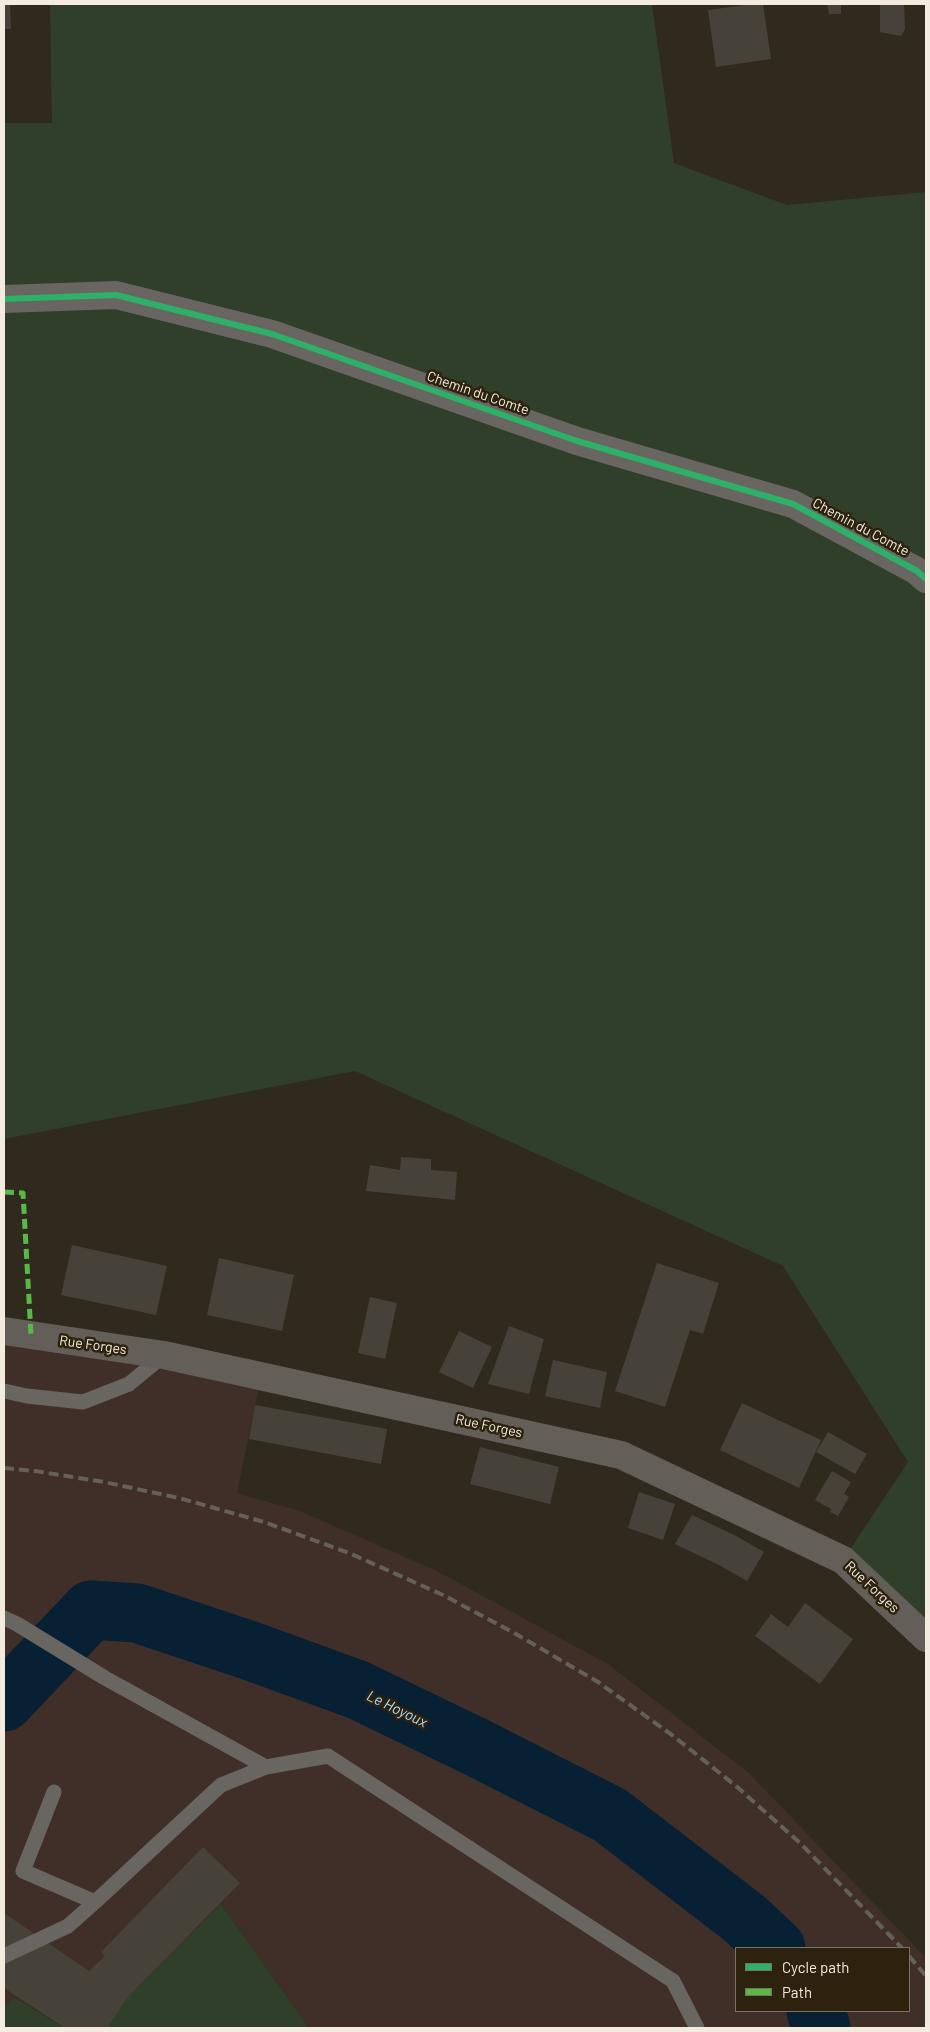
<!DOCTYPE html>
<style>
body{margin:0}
#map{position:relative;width:930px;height:2032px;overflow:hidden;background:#2f291e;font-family:Barlow,sans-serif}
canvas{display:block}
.frame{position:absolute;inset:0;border:5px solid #f2ebde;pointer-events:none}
.legend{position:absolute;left:735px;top:1947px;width:175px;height:65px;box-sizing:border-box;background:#2c220d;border:1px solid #7b7261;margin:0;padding:6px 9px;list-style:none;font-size:15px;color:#f2ebde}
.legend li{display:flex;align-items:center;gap:10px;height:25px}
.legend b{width:25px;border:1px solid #7b7261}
</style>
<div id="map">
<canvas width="930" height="2032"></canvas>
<div class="frame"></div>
<ul class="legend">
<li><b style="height:6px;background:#2db169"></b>Cycle path</li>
<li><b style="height:6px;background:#58b947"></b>Path</li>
</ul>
</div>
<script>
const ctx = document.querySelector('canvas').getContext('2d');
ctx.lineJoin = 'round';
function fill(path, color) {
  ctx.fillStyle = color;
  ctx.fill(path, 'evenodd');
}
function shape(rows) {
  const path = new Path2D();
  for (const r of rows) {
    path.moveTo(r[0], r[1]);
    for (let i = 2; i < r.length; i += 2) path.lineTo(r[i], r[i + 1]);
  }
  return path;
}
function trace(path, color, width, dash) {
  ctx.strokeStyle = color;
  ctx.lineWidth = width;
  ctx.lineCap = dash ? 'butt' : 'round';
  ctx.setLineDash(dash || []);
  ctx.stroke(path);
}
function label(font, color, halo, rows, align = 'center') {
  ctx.font = font + ' Barlow,sans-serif';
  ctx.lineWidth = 5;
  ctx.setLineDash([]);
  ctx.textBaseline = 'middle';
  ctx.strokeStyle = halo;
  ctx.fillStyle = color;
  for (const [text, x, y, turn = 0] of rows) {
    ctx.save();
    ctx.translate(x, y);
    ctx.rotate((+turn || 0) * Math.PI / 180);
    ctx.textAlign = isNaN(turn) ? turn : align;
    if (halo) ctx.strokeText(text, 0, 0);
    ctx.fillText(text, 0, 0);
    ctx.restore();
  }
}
const industrial = shape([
 [4,1331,261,1377,237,1493,300,1511,435,1570,608,1664,749,1773,926,1958,926,2028,309,2028,221,1904,110,2028,65,2028,15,1997,4,2008],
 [736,1948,909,1948,909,2011,736,2011]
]);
const green = shape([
 [50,4,652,4,674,163,787,205,926,192,926,1638,843,1560,908,1462,783,1266,355,1071,4,1139,4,123,52,123],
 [221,1904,309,2028,106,2028,126,1999],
 [14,1997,65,2028,4,2028,4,2008]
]);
const river = shape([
 [4,1702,91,1610,137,1613,251,1651,358,1690,476,1747,610,1815,745,1919,776,1948],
 [816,2011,821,2028]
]);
const building = shape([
 [4,4,10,4,11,29,4,29],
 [752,4,763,4,771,59,716,67,708,10],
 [827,4,841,4,841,14,829,14],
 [880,4,904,4,905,29,901,36,880,32],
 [401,1157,431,1159,431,1170,457,1172,455,1200,366,1191,370,1165,400,1170],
 [72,1245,167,1266,156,1315,61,1295],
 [219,1258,294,1275,282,1331,207,1315],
 [657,1263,719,1283,703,1334,690,1330,665,1407,615,1391],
 [370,1297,397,1303,385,1359,358,1353],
 [509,1326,544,1339,529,1394,488,1384],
 [459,1331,492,1347,473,1388,439,1372],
 [553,1360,607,1372,600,1408,545,1396],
 [742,1403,821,1440,799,1488,720,1450],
 [255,1405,387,1429,381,1464,249,1439],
 [828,1432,867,1454,855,1474,816,1452],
 [480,1447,559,1467,550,1504,470,1484],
 [832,1471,851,1482,844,1494,849,1497,838,1516,830,1512,831,1509,815,1500],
 [639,1492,675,1504,663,1540,628,1528],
 [692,1515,736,1536,764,1552,747,1581,719,1565,675,1544],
 [805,1603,853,1639,820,1684,755,1636,771,1614,788,1627],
 [203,1847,240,1883,128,1997,107,2028,65,2028,4,1988,4,1913,89,1971,105,1956,101,1952]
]);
const service = shape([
 [4,1391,27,1396,83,1402,129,1384,164,1355],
 [4,1618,17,1624,105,1678,266,1767,328,1756,673,1981,697,2028],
 [54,1792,23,1871,95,1902,221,1785,266,1767],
 [4,1956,68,1926,95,1902]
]);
const minor = shape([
 [4,299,116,295,272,334,577,441,793,504,917,571,926,579]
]);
const secondary = shape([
 [4,1331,164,1355,621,1455,843,1560,926,1638]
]);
const rail = shape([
 [4,1468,35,1471,104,1482,179,1498,264,1522,349,1553,443,1595,516,1634,598,1682,672,1735,736,1786,800,1843,902,1948],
 [909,1956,926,1976]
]);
const quiet = shape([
 [4,1192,23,1193,31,1335]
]);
const cycleway = shape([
 [4,299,116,295,272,334,577,441,793,504,917,571,926,579]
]);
const streetNames = [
 ["Chemin du Comte",478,393,19],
 ["Chemin du Comte",861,527,28],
 ["Rue Forges",93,1345,8],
 ["Rue Forges",489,1426,12],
 ["Rue Forges",872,1587,43]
];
const waterNames = [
 ["Le Hoyoux",397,1709,26]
];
fill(industrial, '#3f2f28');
fill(green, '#303f2a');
trace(river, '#072033', 59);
fill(building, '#474239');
trace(service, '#696662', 15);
trace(minor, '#696662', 28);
trace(secondary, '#635f58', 28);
trace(rail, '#65605a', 4, [10, 5]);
trace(quiet, '#58b947', 5, [10, 5]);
trace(cycleway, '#2db169', 6);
label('14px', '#f2ebde', '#2c220d', streetNames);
label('italic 15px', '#b0dafe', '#2c220d', waterNames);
</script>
